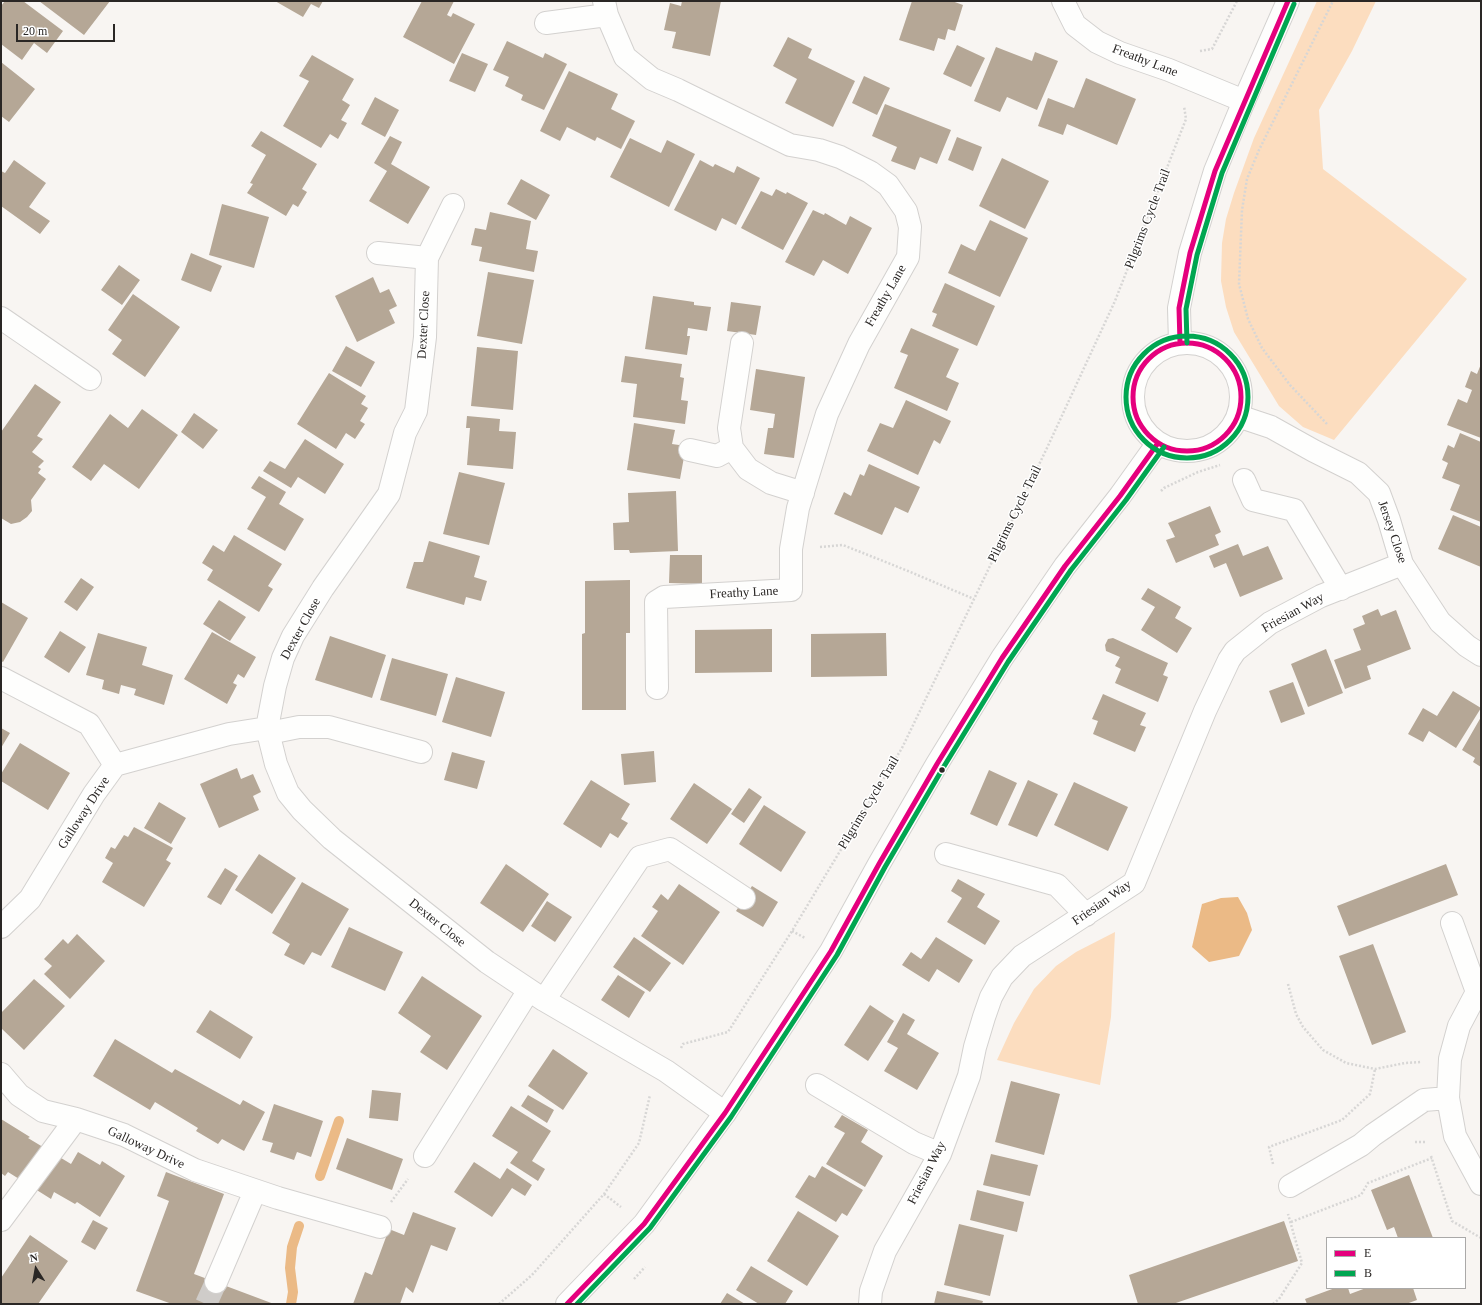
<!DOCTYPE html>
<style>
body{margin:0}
#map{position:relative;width:1482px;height:1305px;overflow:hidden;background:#f8f5f2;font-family:Georgia,serif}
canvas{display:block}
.frame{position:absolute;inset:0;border:2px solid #2a2725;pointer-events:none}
.legend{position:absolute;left:1326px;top:1237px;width:140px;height:52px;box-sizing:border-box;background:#fff;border:1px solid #aaa9a8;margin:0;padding:5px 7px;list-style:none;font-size:12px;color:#2a2725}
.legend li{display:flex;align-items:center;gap:8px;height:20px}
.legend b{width:20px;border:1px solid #aaa9a8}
.north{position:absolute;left:16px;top:1249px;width:40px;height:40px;-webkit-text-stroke:3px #fff;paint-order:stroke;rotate:349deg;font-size:11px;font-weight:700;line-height:16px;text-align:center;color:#2a2725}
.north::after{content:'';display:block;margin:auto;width:14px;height:18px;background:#2a2725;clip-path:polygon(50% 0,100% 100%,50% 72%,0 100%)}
.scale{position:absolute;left:16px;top:24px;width:99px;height:18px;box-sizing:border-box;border:2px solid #2a2725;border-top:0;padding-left:5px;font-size:12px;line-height:14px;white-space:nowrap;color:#2a2725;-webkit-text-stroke:3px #fff;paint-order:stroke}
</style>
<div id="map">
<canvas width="1482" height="1305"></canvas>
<div class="frame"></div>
<ul class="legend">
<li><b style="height:5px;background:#e5007d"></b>E</li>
<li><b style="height:5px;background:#00a651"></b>B</li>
</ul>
<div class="north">N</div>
<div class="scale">20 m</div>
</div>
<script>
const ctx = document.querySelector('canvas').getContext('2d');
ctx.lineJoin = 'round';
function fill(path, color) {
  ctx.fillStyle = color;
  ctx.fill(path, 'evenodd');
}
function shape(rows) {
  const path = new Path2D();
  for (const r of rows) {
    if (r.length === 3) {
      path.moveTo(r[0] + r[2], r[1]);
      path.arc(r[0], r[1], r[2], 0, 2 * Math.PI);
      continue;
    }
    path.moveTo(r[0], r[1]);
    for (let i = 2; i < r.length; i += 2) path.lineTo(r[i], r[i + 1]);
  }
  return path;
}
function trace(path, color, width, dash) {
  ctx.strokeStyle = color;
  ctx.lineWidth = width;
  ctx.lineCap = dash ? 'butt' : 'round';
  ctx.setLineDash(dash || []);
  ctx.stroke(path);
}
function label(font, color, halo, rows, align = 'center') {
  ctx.font = font + ' Georgia,serif';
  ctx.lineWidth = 3;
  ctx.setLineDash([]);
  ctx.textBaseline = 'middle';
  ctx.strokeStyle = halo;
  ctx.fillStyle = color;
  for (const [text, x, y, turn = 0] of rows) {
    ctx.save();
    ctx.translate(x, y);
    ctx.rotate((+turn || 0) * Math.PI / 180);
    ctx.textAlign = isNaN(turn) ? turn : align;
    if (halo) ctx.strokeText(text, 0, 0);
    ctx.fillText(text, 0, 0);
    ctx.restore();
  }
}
const green = shape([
 [1317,1,1376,1,1352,51,1319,110,1323,169,1467,279,1334,440,1303,427,1279,406,1234,332,1226,307,1221,281,1222,243,1226,219,1234,193,1254,138],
 [1115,932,1111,1017,1100,1085,997,1060,1014,1023,1034,989,1056,966,1076,952]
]);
const water = shape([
 [1238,897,1247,913,1252,930,1239,956,1209,962,1192,947,1202,904,1221,898]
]);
const stream = shape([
 [320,1176,339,1121],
 [291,1304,293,1292,290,1268,292,1247,299,1226]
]);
const building = shape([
 [5,1,23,1,63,31,47,53,34,43,22,60,1,44,1,6],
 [39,1,110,1,84,35],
 [275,1,323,1,319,8,311,4,303,17],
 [422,1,454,1,447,15,451,17,453,13,475,24,454,64,403,37],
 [682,1,721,1,710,56,672,48,676,32,664,30,670,3,681,6],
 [912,1,952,1,963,5,955,31,948,29,945,40,938,38,934,51,899,40],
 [788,37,812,49,808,58,855,81,833,127,785,103,797,79,773,66],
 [507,41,543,58,545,53,567,64,544,110,521,100,523,95,505,86,509,77,493,70],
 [957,45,985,58,971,87,943,74],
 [996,47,1032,61,1035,52,1058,61,1037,110,1007,97,1000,112,974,101],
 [462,53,488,64,475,92,449,81],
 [312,55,354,79,342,100,350,105,341,120,347,123,338,139,330,134,321,148,283,126,309,81,299,76],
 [1,62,35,89,9,122,1,116],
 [569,71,618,94,611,109,635,121,621,149,597,137,595,141,567,127,560,141,540,131],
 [864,76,890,88,877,115,852,103],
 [1086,78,1136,99,1117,145,1067,124,1063,135,1038,126,1048,98,1074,108],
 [375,97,399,110,385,137,361,124],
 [885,104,951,130,937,164,920,157,915,170,891,161,897,147,872,136],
 [261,131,317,164,302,189,307,192,298,207,293,204,286,216,247,193,253,184,250,183,266,155,251,146],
 [390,136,402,142,391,164,430,187,408,224,369,201,387,171,374,163],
 [957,137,982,147,973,171,948,160],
 [630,138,661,153,667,140,695,154,669,207,610,177],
 [1002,158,1049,181,1025,229,979,206],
 [14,160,46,183,29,207,50,221,40,234,1,206,1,171,5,173],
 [700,160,713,167,715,164,734,173,737,166,760,178,736,225,722,218,716,231,674,210],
 [521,179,550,195,536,220,507,204],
 [776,189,786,194,787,192,808,203,783,250,741,228,761,191,772,196],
 [222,204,269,217,254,268,209,255],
 [813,210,824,215,825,213,846,225,850,216,872,228,848,274,823,260,814,276,785,262],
 [490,212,531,221,526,249,538,251,534,272,479,261,482,247,471,245,475,228,486,230],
 [990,220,1028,238,1000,297,948,273,961,244,975,251],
 [191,253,222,266,211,292,181,280],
 [119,265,140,280,122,305,101,290],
 [488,272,534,280,522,344,477,336],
 [373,277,380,293,389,289,397,306,389,310,395,323,357,342,335,296],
 [945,283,995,306,977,346,932,326,937,314,932,312],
 [133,294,180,327,145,377,112,354,122,340,108,330],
 [653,296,694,302,694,305,711,307,707,331,688,328,687,336,690,336,687,355,645,349],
 [731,302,761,306,756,335,727,331],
 [911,328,959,349,946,377,959,383,947,411,894,388,908,355,900,352],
 [346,346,375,362,361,387,332,371],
 [477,347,518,351,513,410,471,406],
 [625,356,682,364,680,377,684,378,681,400,688,401,685,424,633,417,637,384,621,382],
 [1481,364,1481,438,1447,425,1458,399,1467,403,1472,390,1465,387,1471,371,1477,374],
 [756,369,805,377,794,458,764,454,768,428,773,428,775,414,750,410],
 [329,373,366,396,361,404,368,408,360,421,365,424,355,439,346,433,336,449,297,424],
 [35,384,61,402,37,436,43,439,32,452,44,461,38,467,41,469,38,473,46,479,31,500,32,511,27,517,20,522,11,524,1,518,1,432],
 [906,400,951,421,940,444,934,440,918,475,867,451,880,423,893,428],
 [142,409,178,435,139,489,104,464,91,481,72,467,110,414,128,428],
 [194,413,218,430,203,449,181,432],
 [467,416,500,419,499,431,516,432,513,469,467,465,470,428,466,428],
 [634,423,675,430,672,444,686,446,680,479,627,470],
 [1460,433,1481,442,1481,522,1450,510,1460,485,1442,478,1448,463,1442,460,1448,445,1454,448],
 [305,439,344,464,325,494,298,477,291,488,263,471,270,461,285,469],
 [869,464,920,487,908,513,895,507,882,535,834,514,844,492,851,496,860,474,864,476],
 [459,472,505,483,489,545,443,534],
 [259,476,286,492,279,504,304,519,285,551,247,529,266,497,251,488],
 [676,491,678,551,630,553,629,550,614,550,613,523,629,522,628,493],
 [1210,506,1221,532,1215,535,1219,545,1176,563,1166,540,1175,537,1168,523],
 [1453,515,1481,527,1481,567,1438,549],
 [234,535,282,564,268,586,273,589,259,612,207,580,213,570,202,563,213,545,224,552],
 [429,541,480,556,474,577,487,581,481,601,466,597,464,605,406,588,414,562,423,562],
 [1238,544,1243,556,1268,546,1283,579,1240,597,1226,563,1214,568,1209,556],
 [670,555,702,555,702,584,669,583],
 [81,578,94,587,77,611,64,602],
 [630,580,630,633,626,633,626,710,582,710,582,634,585,633,585,581],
 [1148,588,1181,607,1175,618,1192,628,1177,653,1141,630,1155,607,1141,599],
 [219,600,246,617,230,641,203,624],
 [1,602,28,618,3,662,1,661],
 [1378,609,1381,616,1396,610,1411,649,1367,666,1371,679,1345,689,1334,660,1361,650,1353,629,1365,624,1362,616],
 [772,629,772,672,695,673,695,630],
 [60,631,86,647,69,673,44,657],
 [212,632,256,657,244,678,238,674,233,683,237,685,227,704,184,679],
 [98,633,147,647,142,665,173,675,164,705,134,695,136,689,121,685,119,694,102,689,104,680,86,675],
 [886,633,887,676,811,677,811,634],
 [330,636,386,655,372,698,315,680],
 [1113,638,1168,663,1163,675,1168,677,1158,702,1115,683,1121,669,1115,666,1120,657,1106,651,1105,645,1108,639],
 [1326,649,1343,693,1308,707,1291,664],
 [392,658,448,674,436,716,380,700],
 [456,677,505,692,491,737,442,722],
 [1293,682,1305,714,1281,723,1269,691],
 [1453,691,1481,708,1456,748,1429,731,1423,742,1408,734,1423,708,1437,716],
 [1103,694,1146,713,1140,725,1146,727,1135,752,1093,734,1098,721,1092,719],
 [1481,717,1481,767,1473,762,1475,758,1462,750],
 [1,728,10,733,1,748],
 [20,743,70,773,48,810,1,781,1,774],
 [654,751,656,782,624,785,621,754],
 [452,752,485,761,477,789,444,780],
 [237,768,241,779,253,774,261,792,253,796,259,810,219,828,200,784],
 [989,770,1017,783,997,826,970,814],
 [591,780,630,804,621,819,628,823,618,838,610,833,601,848,563,824],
 [1028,780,1058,794,1037,837,1008,825],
 [1074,782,1128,807,1108,851,1054,825],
 [694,783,732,809,707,844,670,819],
 [749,788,762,797,744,823,731,814],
 [159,802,186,818,171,844,144,828],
 [764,805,806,832,781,872,739,844],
 [134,827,173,848,166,860,171,863,144,907,102,882,113,863,105,858,111,847,115,849,124,835,128,837],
 [259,854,296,878,272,914,235,890],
 [506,864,549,894,523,932,480,903],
 [1446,864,1458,895,1349,936,1337,906],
 [225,868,238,876,221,905,207,897],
 [958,879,985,894,977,907,1000,921,985,945,947,922,962,898,951,891],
 [302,882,349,909,321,956,312,952,304,965,284,955,290,944,272,933],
 [679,884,720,912,683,965,641,936,658,911,652,907,661,894,668,900],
 [752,886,778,902,763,927,736,911],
 [547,901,572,917,555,942,531,926],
 [349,927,403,952,385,991,331,967],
 [77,934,105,961,70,999,44,974,52,966,44,959,63,939,68,944],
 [634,937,671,963,650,992,613,967],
 [936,937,973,960,959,983,937,969,929,982,902,965,911,952,921,959],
 [1373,944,1406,1032,1372,1045,1339,956],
 [618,975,645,992,629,1018,601,1000],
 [422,976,482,1016,447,1070,420,1052,431,1036,398,1013],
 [34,979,65,1006,24,1050,1,1028,1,1013],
 [870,1005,894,1021,868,1061,844,1045],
 [210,1010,253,1037,240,1059,196,1032],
 [903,1013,915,1020,907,1034,939,1053,917,1090,884,1071,898,1048,887,1042],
 [115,1039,172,1073,175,1069,240,1105,243,1100,265,1112,244,1151,222,1139,218,1144,196,1131,198,1128,155,1102,150,1110,93,1076],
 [553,1049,588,1073,563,1110,528,1086],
 [1011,1081,1060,1094,1044,1155,995,1142],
 [372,1090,401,1093,398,1121,369,1118],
 [528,1095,554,1110,547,1123,521,1106],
 [274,1104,323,1121,311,1157,297,1152,294,1160,270,1152,273,1143,262,1140],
 [511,1106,551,1131,532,1161,545,1169,538,1181,510,1163,518,1152,492,1136],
 [842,1115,868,1130,861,1142,883,1156,865,1187,826,1164,845,1133,834,1127],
 [1,1119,30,1137,28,1138,71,1164,78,1152,100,1165,102,1161,125,1176,100,1217,77,1202,75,1204,54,1192,51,1199,8,1172,5,1176,1,1173],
 [347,1138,403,1159,392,1190,336,1169],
 [991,1154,1038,1165,1030,1196,983,1185],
 [474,1162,500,1179,507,1168,532,1185,525,1196,512,1188,492,1217,454,1192],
 [822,1166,863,1190,847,1216,842,1213,836,1222,795,1197,809,1175,815,1178],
 [166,1172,224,1194,194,1274,274,1304,172,1304,136,1291,169,1201,157,1196],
 [1409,1175,1433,1238,1398,1238,1394,1227,1387,1230,1371,1190],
 [977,1190,1024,1202,1017,1232,970,1220],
 [798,1211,839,1236,807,1286,767,1261],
 [413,1212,456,1228,447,1251,431,1245,413,1293,406,1287,400,1304,353,1304,365,1272,372,1275,389,1229,404,1235],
 [93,1220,108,1228,95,1250,81,1242],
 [1284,1221,1298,1261,1173,1304,1138,1304,1129,1275],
 [959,1224,1004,1235,990,1296,944,1285],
 [30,1235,68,1261,38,1304,1,1304,1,1278],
 [751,1266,793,1291,785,1304,759,1304,736,1290],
 [1335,1288,1348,1288,1350,1294,1366,1288,1413,1288,1417,1300,1406,1304,1307,1304,1305,1299],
 [937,1291,983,1301,982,1304,934,1304],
 [727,1293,745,1304,720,1304]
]);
const minorTunnel = shape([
 [206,1304,216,1282]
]);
const path = shape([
 [1200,51,1212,49,1237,1],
 [1327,424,1290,385,1262,348,1248,319,1239,284,1242,210,1247,179,1259,150,1333,1],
 [1161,491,1164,488,1198,472,1220,465],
 [820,547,843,545,908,571,974,599],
 [792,931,805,938],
 [1288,984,1296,1014,1303,1027,1323,1050,1346,1063,1375,1069,1405,1063,1422,1062],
 [681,1048,683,1044,728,1032,792,931,902,748,1047,448,1115,301,1186,119,1184,106],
 [1415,1142,1425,1142],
 [1431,1156,1452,1221,1481,1238],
 [1273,1164,1269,1147,1342,1120,1370,1094,1375,1069],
 [604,1194,621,1207],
 [391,1202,408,1179],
 [1291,1222,1361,1195,1368,1183,1432,1158],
 [634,1279,645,1267],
 [499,1304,532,1275,604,1194,639,1143,650,1095],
 [1273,1304,1279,1299,1302,1263,1288,1214]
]);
const minor = shape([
 [604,1,607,15,625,57,652,79,678,90,790,145,819,150,840,157,870,172,888,185,906,211,910,227,908,257,859,344,827,414,798,508,791,549,791,590,664,597,656,602,657,688],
 [1063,1,1075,25,1097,42,1120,53,1169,70,1244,101],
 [546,23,607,15],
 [453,205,427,258,425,337,416,411,405,433,389,494,323,588,293,636,283,658,275,686,267,728,276,764,288,793,302,810,332,839,487,962,544,1000,666,1071,725,1113],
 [378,253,427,258],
 [1,318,90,379],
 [742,343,729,428,732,448,748,469,771,483,803,493],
 [1238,416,1271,427,1314,451,1358,473,1379,493,1389,520,1402,564,1440,622,1467,646,1481,655],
 [690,450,717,456,732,448],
 [1244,480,1253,500,1294,510,1341,589],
 [1,678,89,724,115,765],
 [269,733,299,727,329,727,421,752],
 [946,854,1057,885,1086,915],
 [1452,923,1477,992,1459,1026,1450,1059,1448,1098,1455,1136,1481,1184],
 [1,927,30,899,94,794,115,765,229,734,267,728],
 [544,1000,640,857,670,849,744,898],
 [1,1074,19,1095,43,1111,76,1119,124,1135,195,1170,278,1198,380,1227],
 [817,1085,914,1143,940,1154],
 [425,1156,529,990],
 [1290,1186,1361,1145,1373,1135,1424,1100,1448,1098],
 [1,1220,76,1119],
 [216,1282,255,1191],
 [870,1304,871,1291,885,1251,940,1154,969,1076,975,1047,984,1017,991,997,1002,977,1022,956,1134,883,1205,711,1229,660,1235,651,1270,623,1321,596,1402,564]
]);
const major = shape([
 [1187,397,54],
 [1180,343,1179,308,1190,253,1215,171,1244,101,1288,1],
 [567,1304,644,1224,725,1113,831,951,879,864,937,764,1002,658,1065,566,1120,496,1158,443]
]);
const bus1 = shape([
 [1187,397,54],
 [1180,343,1179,308,1190,253,1215,171,1288,1],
 [567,1304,644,1224,725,1113,831,951,879,864,937,764,1002,658,1065,566,1120,496,1158,443]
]);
const bus2 = shape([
 [1187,397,61],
 [1187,343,1186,309,1197,255,1222,173,1294,4],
 [577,1304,650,1228,731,1117,837,955,885,867,943,768,1008,662,1071,570,1126,500,1164,447]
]);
const markers = [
 [942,770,3.5,"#2a2725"]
];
const streetNames = [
 ["Freathy Lane",1145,61,21],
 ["Pilgrims Cycle Trail",1148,219,-69],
 ["Freathy Lane",886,296,-60],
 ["Dexter Close",424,325,-87],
 ["Pilgrims Cycle Trail",1015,514,-64],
 ["Jersey Close",1392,532,71],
 ["Freathy Lane",744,593,-3],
 ["Friesian Way",1293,613,-29],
 ["Dexter Close",301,629,-61],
 ["Pilgrims Cycle Trail",869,803,-59],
 ["Galloway Drive",84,813,-57],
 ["Friesian Way",1102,903,-35],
 ["Dexter Close",437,923,39],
 ["Galloway Drive",146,1148,25],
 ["Friesian Way",927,1173,-63]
];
fill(green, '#fcddbf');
fill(water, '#ebba86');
trace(stream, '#ebba86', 10);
fill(building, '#b5a796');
trace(minorTunnel, '#cfccc9', 22, [22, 11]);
trace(minor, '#d3d1cf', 24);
trace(major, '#d3d1cf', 24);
trace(path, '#d7d6d5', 2.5, [2, 2]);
trace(minor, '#fefefd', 22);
trace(major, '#fefefd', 22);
trace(bus1, '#e5007d', 5);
trace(bus2, '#00a651', 5);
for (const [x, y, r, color] of markers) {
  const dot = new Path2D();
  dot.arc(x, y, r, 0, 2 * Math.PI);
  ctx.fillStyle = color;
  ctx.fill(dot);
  trace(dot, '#fff', 1.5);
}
label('13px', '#2a2725', '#fff', streetNames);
</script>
